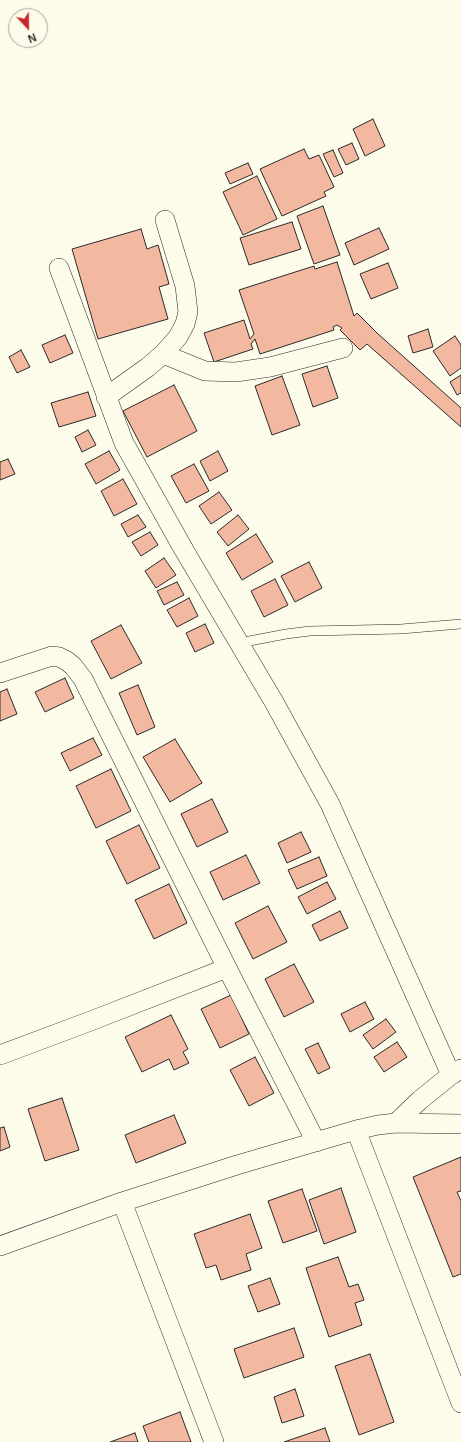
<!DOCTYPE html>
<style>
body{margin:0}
#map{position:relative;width:461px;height:1442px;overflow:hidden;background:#fdfbea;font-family:Arial,sans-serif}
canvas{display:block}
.north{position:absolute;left:8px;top:8px;width:40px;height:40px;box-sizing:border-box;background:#fdfbea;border:1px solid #a9a89e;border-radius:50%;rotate:158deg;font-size:11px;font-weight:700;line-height:16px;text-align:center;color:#2b2b2b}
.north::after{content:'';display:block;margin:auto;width:14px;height:18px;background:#c62828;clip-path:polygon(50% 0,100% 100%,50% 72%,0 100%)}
</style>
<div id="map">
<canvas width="461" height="1442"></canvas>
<div class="north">N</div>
</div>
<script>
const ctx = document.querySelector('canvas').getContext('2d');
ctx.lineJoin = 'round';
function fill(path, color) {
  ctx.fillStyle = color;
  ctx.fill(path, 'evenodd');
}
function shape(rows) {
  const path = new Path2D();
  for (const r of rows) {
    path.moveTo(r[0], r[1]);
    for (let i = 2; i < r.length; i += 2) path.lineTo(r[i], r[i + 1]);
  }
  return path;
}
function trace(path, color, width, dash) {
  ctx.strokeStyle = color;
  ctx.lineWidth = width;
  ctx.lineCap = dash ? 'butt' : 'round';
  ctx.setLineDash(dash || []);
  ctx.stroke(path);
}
const building = shape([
 [373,119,385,146,365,156,353,129,373,119],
 [352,143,359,159,346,165,338,149,352,143],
 [304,149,309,159,319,155,334,187,324,192,326,196,282,216,260,169,304,149],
 [333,150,343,173,334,177,323,154,333,150],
 [248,163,253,174,230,184,225,173,248,163],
 [257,176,277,219,243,235,223,192,257,176],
 [323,206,340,255,314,264,297,216,323,206],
 [292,222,301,249,249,265,240,238,292,222],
 [379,228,389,249,354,265,345,243,379,228],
 [141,229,147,249,158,245,169,284,159,287,168,319,98,339,72,249,141,229],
 [337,262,354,316,357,313,377,333,461,408,461,427,367,344,360,350,340,330,342,328,337,325,333,327,334,330,260,354,255,339,251,344,253,349,214,362,204,333,244,320,250,339,254,334,239,290,314,266,315,269,337,262],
 [388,263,398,288,371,299,360,274,388,263],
 [428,329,433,347,413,353,408,336,428,329],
 [65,335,73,353,50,363,42,345,65,335],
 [455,336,461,345,461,368,450,376,433,351,455,336],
 [21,350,30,367,17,373,9,357,21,350],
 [327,366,338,398,313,407,302,374,327,366],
 [461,375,461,393,457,395,450,382,461,375],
 [282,376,300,425,272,435,255,386,282,376],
 [174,385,197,431,147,457,123,411,174,385],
 [88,392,96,416,59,427,51,403,88,392],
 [88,430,96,445,82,452,75,437,88,430],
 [109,451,120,470,96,484,85,464,109,451],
 [218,451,228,471,210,481,200,461,218,451],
 [8,459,15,474,0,480,0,462,8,459],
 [194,464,209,491,186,503,171,476,194,464],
 [123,479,137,504,114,516,101,491,123,479],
 [219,492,232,510,211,524,199,506,219,492],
 [138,515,146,527,128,537,121,524,138,515],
 [238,515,249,529,228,546,217,532,238,515],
 [150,532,158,545,141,556,132,542,150,532],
 [256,534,273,562,242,580,226,553,256,534],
 [164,558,176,575,156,588,145,571,164,558],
 [309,562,322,588,295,602,281,576,309,562],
 [275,579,288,605,264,617,251,591,275,579],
 [177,582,184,595,164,605,157,591,177,582],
 [189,598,198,616,177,627,167,610,189,598],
 [205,624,214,643,195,652,186,633,205,624],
 [121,625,142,663,111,679,91,641,121,625],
 [65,678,74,698,45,712,35,692,65,678],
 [138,685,155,727,137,735,119,693,138,685],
 [7,689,17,714,0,721,0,692,7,689],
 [93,738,102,755,70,771,61,753,93,738],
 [175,739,202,783,170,802,143,757,175,739],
 [111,769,131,811,96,828,76,786,111,769],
 [212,799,228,832,197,847,181,814,212,799],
 [139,825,160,868,127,884,106,841,139,825],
 [301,832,311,852,287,863,278,843,301,832],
 [246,855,260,883,223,900,210,872,246,855],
 [319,857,327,876,297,889,288,870,319,857],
 [327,882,336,899,307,914,298,897,327,882],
 [169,884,187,923,154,939,135,900,169,884],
 [268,906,287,942,253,959,235,923,268,906],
 [340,911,348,928,320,941,312,925,340,911],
 [294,964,314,1002,284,1017,265,979,294,964],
 [231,995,249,1034,220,1048,201,1009,231,995],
 [365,1002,374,1019,350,1032,341,1014,365,1002],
 [171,1015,188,1049,183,1052,189,1063,174,1070,169,1059,142,1072,125,1037,171,1015],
 [386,1019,396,1032,373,1049,363,1035,386,1019],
 [397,1042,407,1057,384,1072,374,1057,397,1042],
 [318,1043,330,1068,318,1074,305,1049,318,1043],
 [255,1057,274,1093,249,1106,230,1070,255,1057],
 [62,1098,79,1150,45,1161,28,1109,62,1098],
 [174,1115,186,1143,136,1163,125,1135,174,1115],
 [4,1127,10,1147,0,1151,0,1128,4,1127],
 [461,1157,461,1191,457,1192,461,1201,461,1274,453,1277,413,1177,461,1157],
 [341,1188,356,1232,324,1244,309,1200,341,1188],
 [302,1189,317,1231,283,1243,268,1201,302,1189],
 [250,1214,262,1248,246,1254,251,1270,221,1280,216,1265,206,1268,194,1234,250,1214],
 [338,1257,349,1287,358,1284,364,1300,355,1303,362,1325,329,1337,306,1268,338,1257],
 [270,1278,280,1304,258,1312,248,1286,270,1278],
 [294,1328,304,1357,244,1378,234,1349,294,1328],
 [370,1354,394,1422,359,1435,335,1366,370,1354],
 [295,1389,304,1416,282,1423,274,1397,295,1389],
 [180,1412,191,1442,149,1442,143,1426,180,1412],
 [325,1428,330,1442,284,1442,325,1428],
 [135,1433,138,1442,110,1442,135,1433]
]);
const service = shape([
 [239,643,286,634,310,631,401,629,461,624]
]);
const minor = shape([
 [59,268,124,443,184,550,274,702,330,804,451,1075],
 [163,354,205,371,236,372,270,367,343,348],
 [106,397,148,367,163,354,178,337,185,324,188,312,185,286,165,220],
 [0,673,52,656,59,657,67,661,73,666,83,679,227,968,316,1142],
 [0,1055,88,1022,227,968],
 [396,1123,420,1100,451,1075,461,1069],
 [356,1130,461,1403],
 [122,1202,214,1442],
 [0,1246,122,1202,237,1165,356,1130,378,1125,396,1123,461,1124]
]);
fill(building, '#f2b8a0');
trace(building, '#2b2b2b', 1);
trace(service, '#2b2b2b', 10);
trace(minor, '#2b2b2b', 20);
trace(service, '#fdfbea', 9);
trace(minor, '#fdfbea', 19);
</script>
